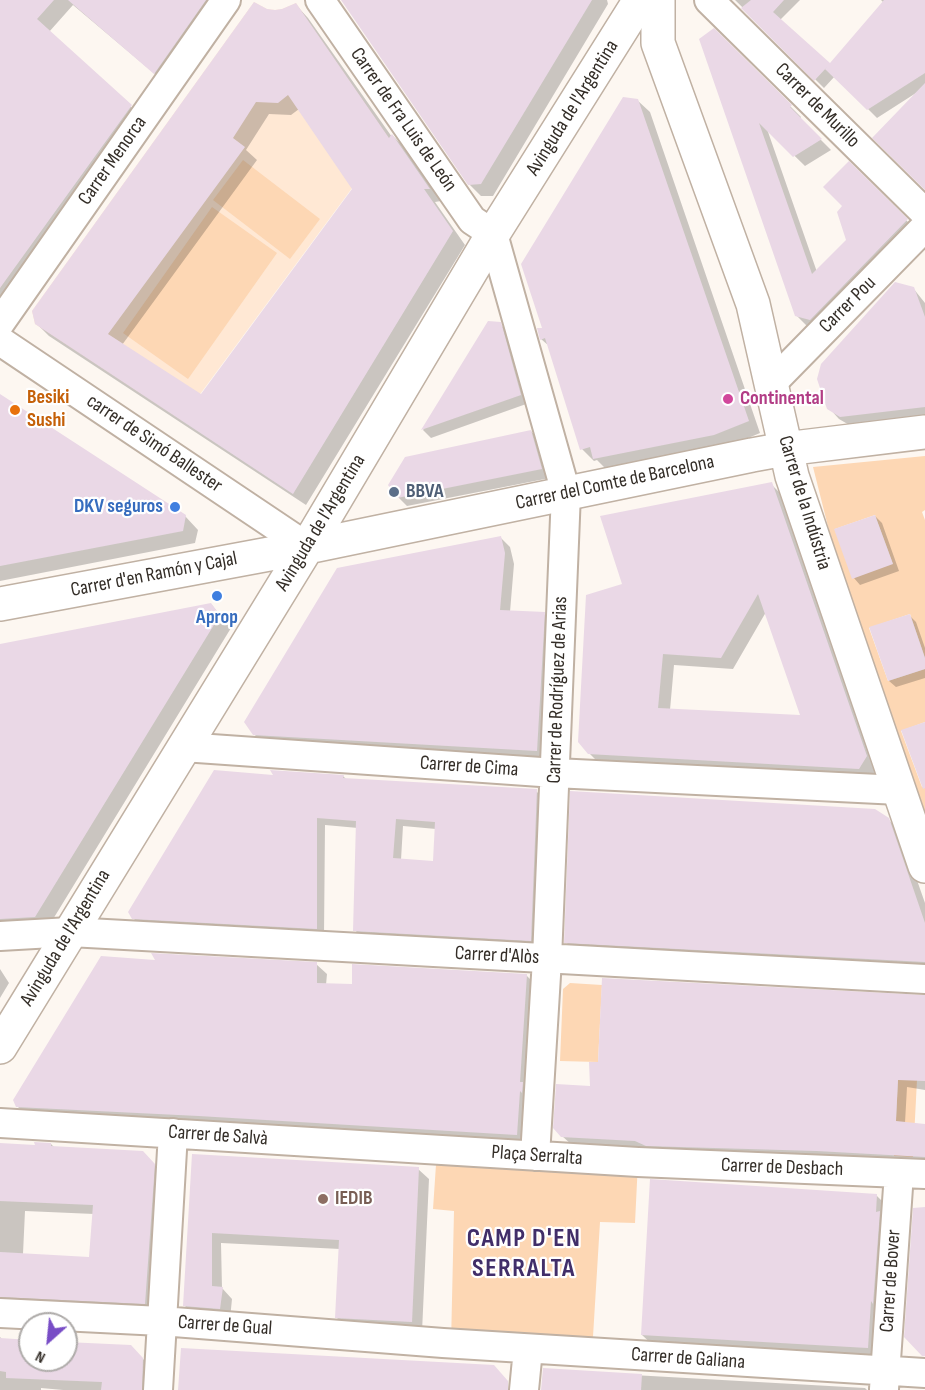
<!DOCTYPE html>
<meta charset="utf-8">
<style>
body{margin:0}
#map{position:relative;width:925px;height:1390px;overflow:hidden;background:#fdf7f1;font-family:"Sofia Sans Condensed",sans-serif}
canvas{display:block}
.north{position:absolute;left:18px;top:1312px;width:60px;height:60px;box-sizing:border-box;background:#fff;border:2px solid #aeaba9;border-radius:50%;rotate:207deg;font-size:16px;font-weight:700;line-height:24px;text-align:center;color:#342e28}
.north::after{content:'';display:block;margin:auto;width:21px;height:27px;background:#784dc6;clip-path:polygon(50% 0,100% 100%,50% 72%,0 100%)}
</style>
<div id="map">
<canvas width="925" height="1390"></canvas>
<div class="north">N</div>
</div>
<script>
const ctx = document.querySelector('canvas').getContext('2d');
ctx.lineJoin = 'round';
function fill(path, color) {
  ctx.fillStyle = color;
  ctx.fill(path, 'evenodd');
}
function shape(rows) {
  const path = new Path2D();
  for (const r of rows) {
    path.moveTo(r[0], r[1]);
    for (let i = 2; i < r.length; i += 2) path.lineTo(r[i], r[i + 1]);
  }
  return path;
}
function trace(path, color, width, dash) {
  ctx.strokeStyle = color;
  ctx.lineWidth = width;
  ctx.lineCap = dash ? 'butt' : 'round';
  ctx.setLineDash(dash || []);
  ctx.stroke(path);
}
function label(font, color, halo, rows, align = 'center') {
  ctx.font = font + ' "Sofia Sans Condensed",sans-serif';
  ctx.lineWidth = 4.5;
  ctx.setLineDash([]);
  ctx.textBaseline = 'middle';
  ctx.strokeStyle = halo;
  ctx.fillStyle = color;
  for (const [text, x, y, turn = 0] of rows) {
    ctx.save();
    ctx.translate(x, y);
    ctx.rotate((+turn || 0) * Math.PI / 180);
    ctx.textAlign = isNaN(turn) ? turn : align;
    if (halo) ctx.strokeText(text, 0, 0);
    ctx.fillText(text, 0, 0);
    ctx.restore();
  }
}
const built = shape([
 [254,2,267,9,275,10,282,9,296,3,389,138,181,420,35,324,32,311]
]);
const green = shape([
 [243,160,320,219,290,259,213,200],
 [212,207,277,253,188,379,123,333],
 [925,456,925,510,922,512,925,520,925,658,910,614,869,628,888,681,925,669,925,722,901,731,922,787,925,786,925,836,841,578,813,467],
 [875,515,893,564,835,529],
 [570,983,602,985,598,1062,560,1061,563,989],
 [898,1079,917,1080,913,1157,894,1156],
 [437,1150,638,1162,635,1223,600,1222,592,1353,451,1344,454,1211,433,1209]
]);
const shadow = shape([
 [0,0,229,0,168,85,73,5,49,32,144,119,0,304],
 [343,0,607,0,608,4,493,196,481,196,469,184],
 [735,0,800,0,780,20,831,65,884,3,881,0,925,0,925,188,916,93,877,118,835,76,824,88],
 [296,5,308,18,392,137,393,136,405,148,441,201,435,202,465,245,306,505,49,336,36,323,266,10,282,11],
 [299,109,354,189,201,396,122,345,257,160,246,150,269,114,291,115],
 [714,30,801,117,800,119,831,150,805,166,767,129,817,272,848,241,844,206,849,163,917,231,821,330,807,326,796,315],
 [637,100,650,112,760,433,727,447,607,470,597,460,594,461,582,449,549,346,541,339],
 [913,288,925,303,925,417,851,426,839,419,829,408],
 [489,322,500,324,509,333,529,403,431,438,423,430],
 [0,395,185,516,198,530,195,543,0,581],
 [531,431,539,440,550,478,407,506,398,497],
 [771,484,783,496,878,768,870,780,601,765,589,753,623,585],
 [766,612,802,717,670,710,674,665,733,669],
 [875,516,882,523,899,571,860,585,854,578],
 [500,537,510,547,514,564,510,612,544,614,554,624,547,760,264,745,254,734],
 [211,604,231,628,47,929,0,932,0,646],
 [909,615,916,622,925,648,925,678,896,687,889,681],
 [275,776,343,776,347,780,536,791,544,799,539,948,363,939,355,930,358,828,325,825,324,936,141,926,133,918],
 [403,826,436,829,435,862,401,860],
 [888,819,900,832,925,903,925,974,578,954,566,942],
 [157,962,316,964,327,974,326,985,353,985,526,975,537,986,527,1145,28,1117,18,1107],
 [0,969,9,983,0,998],
 [925,1005,925,1090,907,1087,905,1123,925,1125,925,1165,572,1145,562,1136,591,1088,600,1064],
 [51,1144,54,1147,153,1163,164,1175,154,1313,0,1310,0,1145,38,1146],
 [25,1211,94,1214,90,1258,23,1254],
 [194,1156,418,1169,429,1179,422,1332,347,1328,336,1317,340,1249,221,1243,222,1288,232,1299,230,1319,195,1316,185,1306],
 [876,1195,890,1209,881,1361,656,1348,642,1335],
 [0,1337,2,1339,30,1341,30,1360,66,1360,66,1343,131,1347,152,1368,150,1390,63,1390,41,1388,41,1390,0,1390],
 [544,1370,865,1388,867,1390,543,1390]
]);
const building = shape([
 [0,0,54,0,37,19,132,105,0,288],
 [68,0,206,0,154,74],
 [341,0,592,0,481,184,468,185],
 [751,0,784,0,773,12,830,63,884,0,925,0,925,73,867,110,825,69,827,67,814,81,741,8],
 [254,2,267,9,275,10,282,9,296,3,389,138,392,134,430,189,424,189,453,231,293,494,35,324,32,311],
 [288,95,352,189,201,394,108,334,245,147,233,138,256,102,278,103],
 [714,28,792,105,790,107,822,139,793,157,759,123,812,274,846,240,837,212,842,206,823,187,849,161,908,219,810,320,795,316,699,39],
 [925,83,925,190,872,138],
 [623,97,638,99,749,421,714,435,593,459,590,447,580,450,545,338,540,340,537,328,542,328,521,264],
 [895,282,914,287,925,317,925,407,840,417,827,409,817,379,821,364],
 [488,321,501,322,521,395,421,430],
 [0,394,186,515,183,531,0,566],
 [531,430,542,469,397,498,388,485,405,457],
 [772,482,867,756,859,769,588,754,578,742,586,595,622,584,600,516],
 [758,594,800,715,658,708,663,654,721,658],
 [875,515,893,564,852,579,834,529],
 [501,536,505,553,500,610,545,612,537,751,253,735,244,722,337,568],
 [211,603,220,615,35,917,0,919,0,644],
 [910,614,925,658,925,669,888,681,869,627],
 [925,722,925,788,923,789,901,730],
 [214,770,273,775,270,770,344,775,343,778,537,789,531,941,353,931,356,821,317,818,317,929,132,919,128,912],
 [396,819,435,822,433,861,393,858],
 [570,791,875,809,889,818,925,923,925,962,564,943],
 [151,953,317,962,317,983,352,984,352,964,527,974,520,1082,523,1082,522,1093,520,1091,517,1135,199,1116,16,1107,13,1100,101,956,155,960],
 [602,978,925,995,925,1081,898,1080,896,1121,925,1124,925,1157,817,1151,646,1146,635,1141,561,1137,553,1128,556,1084,590,1086,589,1062,598,1062],
 [34,1142,51,1143,51,1146,143,1151,155,1164,145,1304,0,1297,0,1252,89,1257,93,1205,0,1201,0,1143,35,1145],
 [192,1154,419,1167,412,1322,335,1318,339,1240,212,1233,212,1286,223,1287,220,1309,183,1306],
 [650,1179,877,1194,876,1212,880,1211,873,1304,871,1301,868,1348,641,1335],
 [925,1207,925,1356,922,1356,904,1337,913,1208],
 [0,1338,30,1340,30,1360,66,1360,66,1342,131,1345,143,1358,142,1390,101,1390,102,1382,6,1378,6,1372,0,1371],
 [181,1348,494,1365,508,1381,508,1390,178,1390],
 [543,1368,642,1374,641,1390,541,1390]
]);
const minor = shape([
 [320,0,472,220,493,234,566,493,547,959,535,1156],
 [709,0,925,213],
 [0,323,226,0],
 [0,341,307,547],
 [771,384,925,227],
 [183,747,555,773,899,790],
 [0,936,70,932,925,979],
 [0,1123,638,1162,925,1174],
 [0,1313,161,1321,443,1343,925,1373],
 [884,1389,899,1173],
 [158,1390,173,1133],
 [524,1390,528,1349]
]);
const tertiary = shape([
 [658,0,658,43,753,304,792,476,925,866],
 [0,1047,307,547,752,455,785,449,925,432]
]);
const secondary = shape([
 [0,604,307,547,493,234,640,0]
]);
const markers = [
 [728,399,6,"#d1479c"],
 [15,410,6,"#e8710a"],
 [394,492,6,"#5c6f8a"],
 [175,507,6,"#3f7fe0"],
 [217,596,6,"#3f7fe0"],
 [323,1199,6,"#8d6e63"]
];
const streetNames = [
 ["Carrer de Murillo",817,106,45],
 ["Avinguda de l'Argentina",573,108,-58],
 ["Carrer de Fra Luis de León",403,120,55],
 ["Carrer Menorca",113,161,-55],
 ["Carrer Pou",848,305,-45],
 ["carrer de Simó Ballester",154,444,34],
 ["Carrer del Comte de Barcelona",615,483,-12],
 ["Carrer de la Indústria",804,503,73],
 ["Avinguda de l'Argentina",321,523,-59],
 ["Carrer d'en Ramón y Cajal",154,575,-11],
 ["Carrer de Rodríguez de Arias",558,690,-88],
 ["Carrer de Cima",469,767,4],
 ["Avinguda de l'Argentina",66,938,-59],
 ["Carrer d'Alòs",497,956,3],
 ["Carrer de Salvà",218,1136,4],
 ["Plaça Serralta",537,1156,4],
 ["Carrer de Desbach",782,1168,2],
 ["Carrer de Bover",891,1281,-86],
 ["Carrer de Gual",225,1326,4],
 ["Carrer de Galiana",688,1359,4]
];
const foodNames = [
 ["Besiki",27,398],
 ["Sushi",27,421]
];
const hotelNames = [
 ["Continental",740,399]
];
const serviceNames = [
 ["BBVA",406,492]
];
const shopNames = [
 ["DKV seguros",163,507],
 ["Aprop",217,618,"center"]
];
const educationNames = [
 ["IEDIB",335,1199]
];
const districtNames = [
 ["CAMP D'EN",524,1239],
 ["SERRALTA",524,1269]
];
fill(built, '#ffe8d4');
fill(green, '#fdd7b4');
fill(shadow, '#0003');
fill(building, '#ead8e6');
trace(minor, '#c0b1a3', 32);
trace(tertiary, '#c0b1a3', 36);
trace(secondary, '#c0b1a3', 36);
trace(minor, '#fff', 28);
trace(tertiary, '#fff', 33);
trace(secondary, '#fff', 33);
for (const [x, y, r, color] of markers) {
  const dot = new Path2D();
  dot.arc(x, y, r, 0, 2 * Math.PI);
  ctx.fillStyle = color;
  ctx.fill(dot);
  trace(dot, '#fff', 2);
}
label('20px', '#342e28', '#fff', streetNames);
label('bold 20px', '#c56008', '#fff', foodNames, 'left');
label('bold 20px', '#b23c85', '#fff', hotelNames, 'left');
label('bold 20px', '#4e5e75', '#fff', serviceNames, 'left');
label('bold 20px', '#366cbe', '#fff', shopNames, 'right');
label('bold 20px', '#785e54', '#fff', educationNames, 'left');
ctx.letterSpacing = '1.5px';
label('bold 26px', '#412e69', '#fff', districtNames);
ctx.letterSpacing = '0px';
</script>
